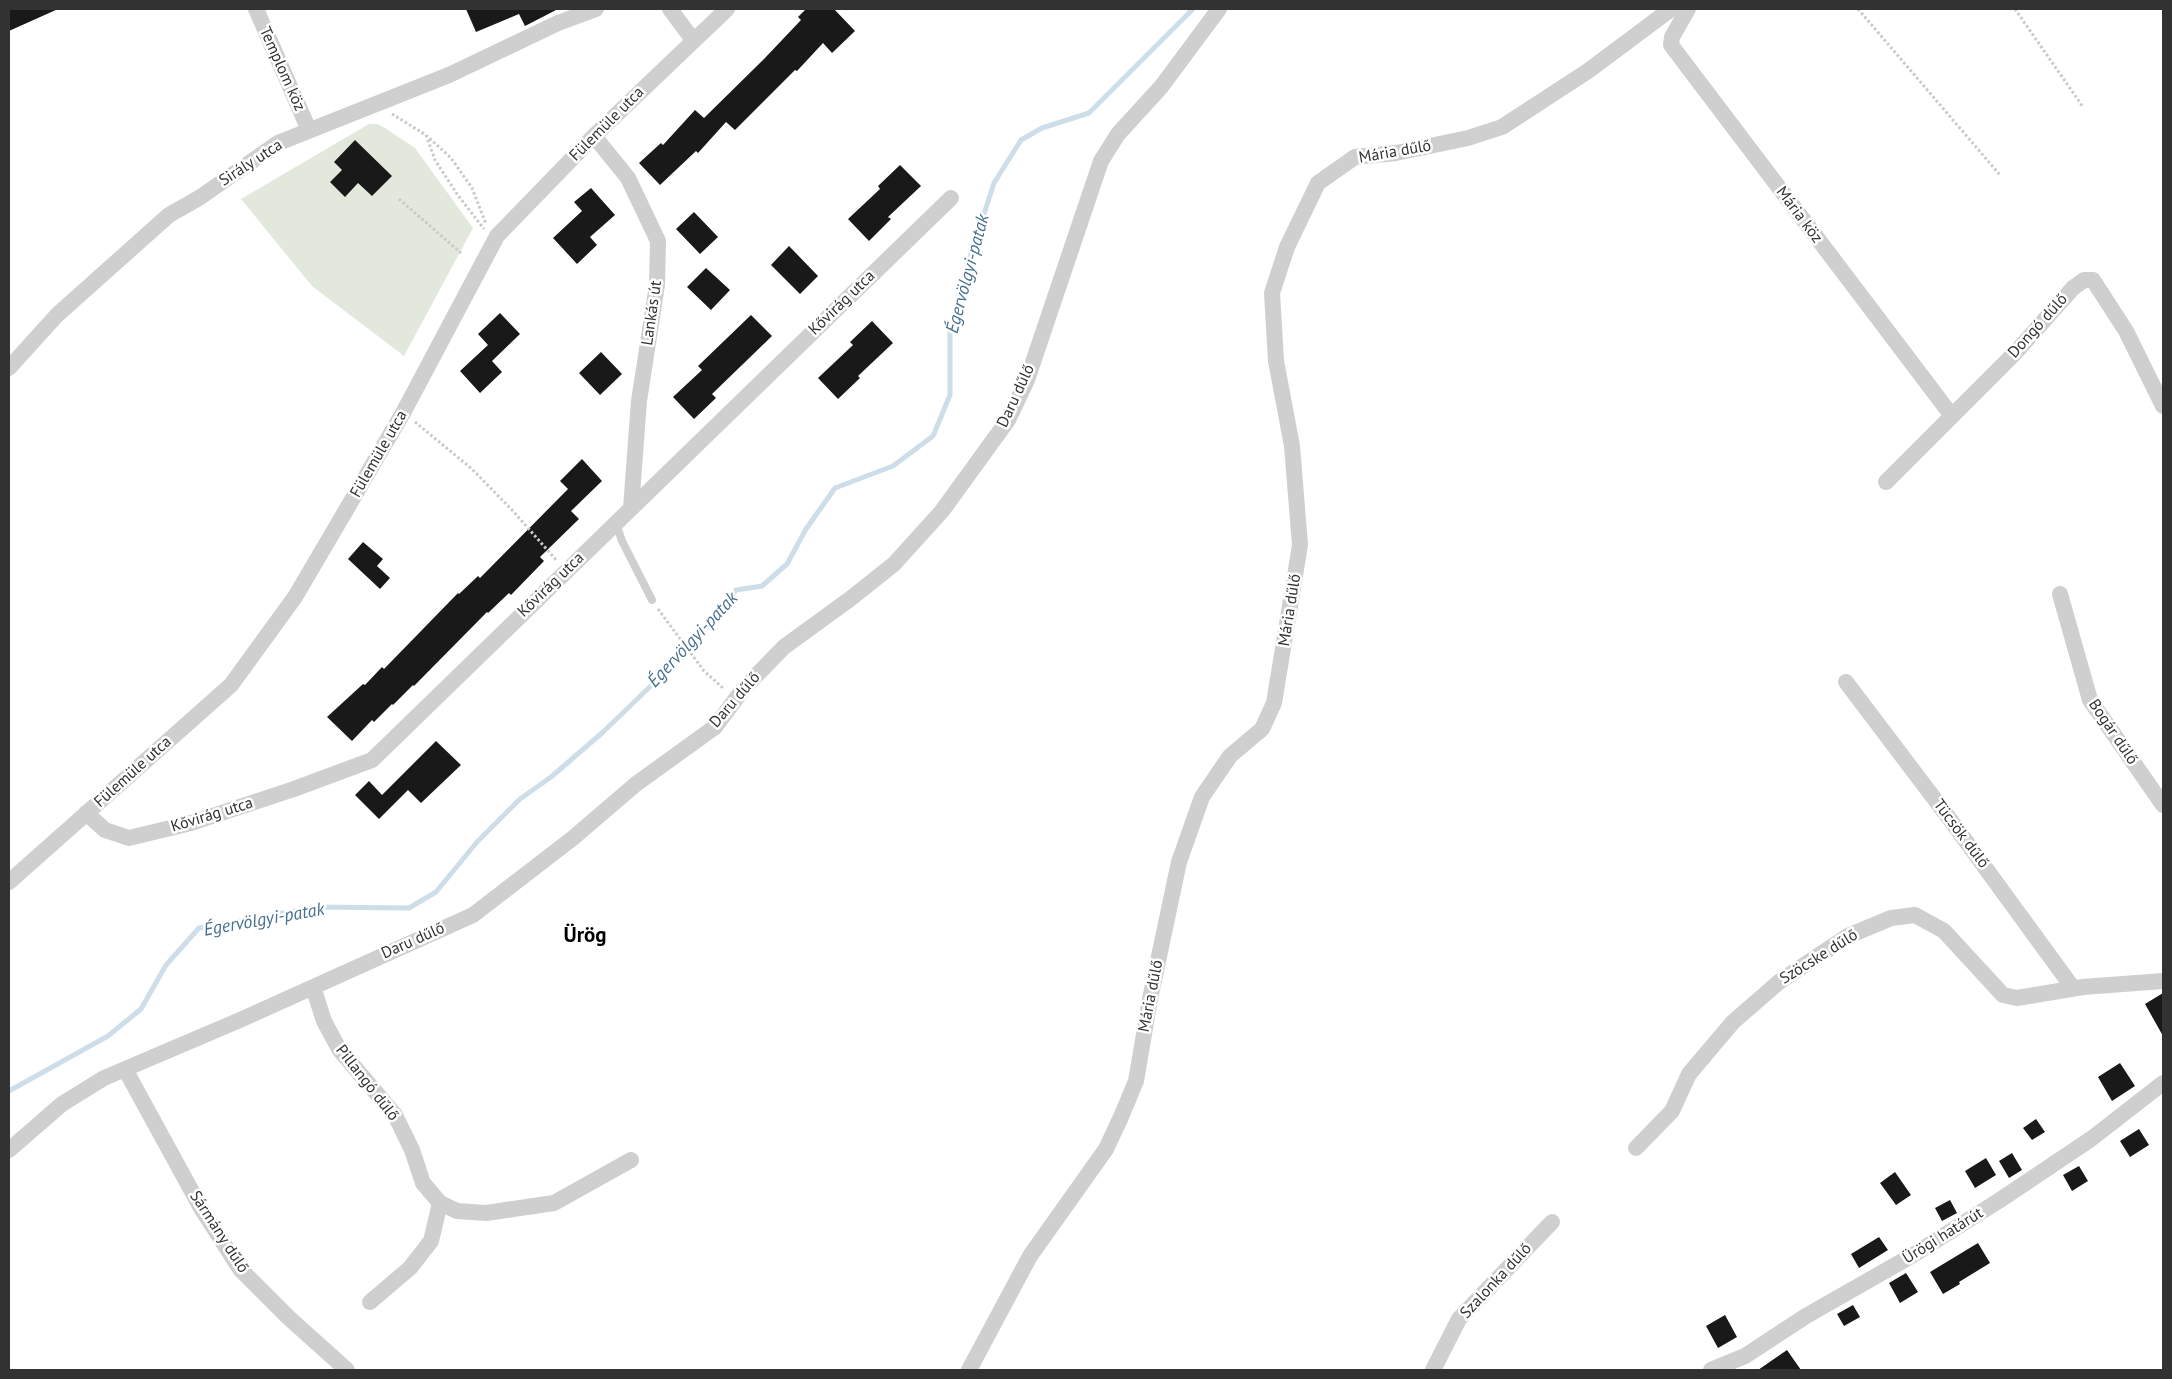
<!DOCTYPE html>
<meta charset="utf-8">
<style>
body{margin:0}
#map{position:relative;width:2172px;height:1379px;overflow:hidden;background:#fff;font-family:"PT Sans",sans-serif}
canvas{display:block}
.frame{position:absolute;inset:0;border:10px solid #323232;pointer-events:none}
</style>
<div id="map">
<canvas width="2172" height="1379"></canvas>
<div class="frame"></div>
</div>
<script>
const ctx = document.querySelector('canvas').getContext('2d');
ctx.lineJoin = 'round';
function fill(path, color) {
  ctx.fillStyle = color;
  ctx.fill(path, 'evenodd');
}
function shape(rows) {
  const path = new Path2D();
  for (const r of rows) {
    path.moveTo(r[0], r[1]);
    for (let i = 2; i < r.length; i += 2) path.lineTo(r[i], r[i + 1]);
  }
  return path;
}
function trace(path, color, width, dash) {
  ctx.strokeStyle = color;
  ctx.lineWidth = width;
  ctx.lineCap = dash ? 'butt' : 'round';
  ctx.setLineDash(dash || []);
  ctx.stroke(path);
}
function label(font, color, halo, rows, align = 'center') {
  ctx.font = font + ' "PT Sans",sans-serif';
  ctx.lineWidth = 5;
  ctx.setLineDash([]);
  ctx.textBaseline = 'middle';
  ctx.strokeStyle = halo;
  ctx.fillStyle = color;
  for (const [text, x, y, turn = 0] of rows) {
    ctx.save();
    ctx.translate(x, y);
    ctx.rotate((+turn || 0) * Math.PI / 180);
    ctx.textAlign = isNaN(turn) ? turn : align;
    if (halo) ctx.strokeText(text, 0, 0);
    ctx.fillText(text, 0, 0);
    ctx.restore();
  }
}
const green = shape([
 [369,124,377,124,385,128,415,148,473,228,404,356,312,286,241,199]
]);
const stream = shape([
 [9,1091,108,1036,141,1009,166,965,199,928,317,907,409,908,436,892,477,842,520,799,551,777,602,733,659,678,707,626,736,590,762,586,787,564,806,529,835,488,893,466,933,436,950,395,950,329,963,279,994,183,1021,140,1042,128,1089,113,1193,9]
]);
const building = shape([
 [9,9,58,9,9,31],
 [466,9,558,9,525,26,519,14,476,32],
 [806,9,834,9,855,31,832,53,823,43,797,71,795,70,735,130,726,122,698,153,696,151,660,185,639,163,661,143,663,145,695,110,704,118,764,59,801,20,798,17],
 [355,140,392,176,372,196,358,183,345,197,330,182,342,170,334,162],
 [900,165,921,186,888,217,891,219,869,241,848,219,880,189,878,186],
 [591,188,615,215,590,237,597,245,577,264,553,238,582,211,574,202],
 [694,212,718,237,700,254,676,229],
 [789,246,818,276,800,294,771,265],
 [706,268,730,290,711,310,687,287],
 [500,313,520,334,492,361,502,372,480,393,460,371,488,345,478,334],
 [751,315,772,336,712,394,716,398,694,419,673,397,702,370,698,366],
 [872,321,893,343,858,376,860,378,838,399,818,378,853,345,850,342],
 [601,352,622,374,600,395,579,373],
 [582,459,602,481,571,511,579,519,540,557,544,561,511,595,509,593,488,613,487,612,414,686,413,685,393,705,392,704,374,722,372,720,352,741,327,717,363,684,365,685,382,667,384,669,458,593,459,594,478,576,480,578,568,489,560,481],
 [363,542,383,559,377,566,390,578,380,589,348,559],
 [436,741,461,765,421,803,408,790,379,819,355,795,369,781,382,795],
 [2163,993,2163,1036,2145,1004],
 [2120,1063,2135,1086,2112,1101,2098,1077],
 [2036,1119,2045,1132,2032,1140,2023,1128],
 [2139,1129,2149,1145,2130,1157,2120,1141],
 [2012,1153,2022,1170,2009,1178,1999,1161],
 [1986,1158,1996,1175,1975,1188,1965,1171],
 [2079,1166,2088,1181,2072,1191,2063,1175],
 [1895,1172,1911,1195,1896,1205,1880,1183],
 [1950,1200,1957,1213,1942,1221,1935,1208],
 [1879,1237,1888,1250,1859,1268,1851,1254],
 [1978,1243,1990,1263,1959,1282,1960,1284,1943,1294,1930,1272],
 [1906,1273,1918,1292,1900,1303,1889,1283],
 [1853,1305,1860,1317,1844,1326,1837,1314],
 [1725,1315,1737,1337,1718,1348,1706,1326],
 [1787,1350,1801,1370,1758,1370]
]);
const path = shape([
 [1858,9,2000,175],
 [2015,9,2083,107],
 [392,114,426,135,451,158,472,188,486,224],
 [426,135,435,160,457,194,484,229],
 [399,199,461,253],
 [415,422,472,469,513,511,557,561],
 [658,609,704,671,724,689]
]);
const service = shape([
 [616,523,622,541,652,600]
]);
const minor = shape([
 [256,9,309,130],
 [670,9,693,40],
 [1688,9,1672,37,1671,45,1952,416],
 [594,136,628,178,658,241,657,285,639,401,631,508],
 [9,368,57,315,169,215,199,198,278,143,449,75,558,23,596,9],
 [1886,482,2016,352,2073,288,2084,280,2093,280,2126,331,2163,406],
 [2060,594,2090,700,2163,805],
 [1846,682,1949,818,2073,988],
 [86,813,105,830,129,838,191,823,294,789,372,760,951,198],
 [9,882,231,685,295,597,403,413,497,236,594,136,727,9],
 [313,987,324,1021,339,1049,395,1115,412,1150,423,1183,440,1203,457,1211,486,1213,554,1203,631,1160],
 [125,1069,201,1208,240,1269,289,1318,347,1370],
 [1636,1148,1672,1111,1689,1074,1733,1022,1779,982,1848,936,1891,918,1915,915,1944,931,2003,995,2017,998,2083,987,2163,981],
 [9,1150,62,1104,104,1078,240,1020,473,915,573,838,636,784,715,727,744,688,784,647,850,599,894,564,942,511,1008,420,1027,380,1101,161,1118,134,1161,87,1219,9],
 [370,1302,410,1268,431,1241,440,1203],
 [969,1370,1030,1256,1106,1149,1121,1117,1136,1081,1150,999,1179,862,1202,797,1230,756,1262,729,1274,703,1300,545,1292,446,1276,361,1272,293,1287,247,1318,183,1355,157,1396,153,1468,138,1502,127,1588,71,1671,9],
 [1433,1370,1459,1319,1552,1222],
 [1711,1370,1745,1356,1806,1316,1913,1255,2000,1200,2091,1139,2163,1083]
]);
const streetNames = [
 ["Templom köz",282,69,66],
 ["Fülemüle utca",607,124,-45],
 ["Mária dűlő",1395,152,-10],
 ["Sirály utca",251,163,-33],
 ["Mária köz",1799,215,53],
 ["Kővirág utca",842,303,-44],
 ["Lankás út",652,313,-82],
 ["Dongó dűlő",2038,326,-48],
 ["Daru dűlő",1016,396,-65],
 ["Fülemüle utca",379,454,-60],
 ["Kővirág utca",551,585,-44],
 ["Mária dűlő",1290,610,-81],
 ["Daru dűlő",735,700,-49],
 ["Bogár dűlő",2113,732,56],
 ["Fülemüle utca",133,772,-42],
 ["Kővirág utca",212,815,-17],
 ["Tücsök dűlő",1961,834,53],
 ["Daru dűlő",413,941,-24],
 ["Szöcske dűlő",1819,957,-32],
 ["Mária dűlő",1151,996,-79],
 ["Pillangó dűlő",367,1083,52],
 ["Sármány dűlő",219,1232,57],
 ["Ürögi határút",1943,1236,-32],
 ["Szalonka dűlő",1496,1281,-47]
];
const waterNames = [
 ["Égervölgyi-patak",968,274,-75],
 ["Égervölgyi-patak",693,640,-47],
 ["Égervölgyi-patak",264,920,-10]
];
const districtNames = [
 ["Ürög",585,936]
];
fill(green, '#e2e8dc');
trace(stream, '#cedee9', 5);
fill(building, '#191919');
trace(path, '#c9c9c9', 3, [2.5, 2.5]);
trace(service, '#cfcfcf', 8);
trace(minor, '#cfcfcf', 16);
label('16px', '#323232', '#fff', streetNames);
label('italic 18px', '#46708e', '#fff', waterNames);
label('bold 21px', '#000', '#fff', districtNames);
</script>
